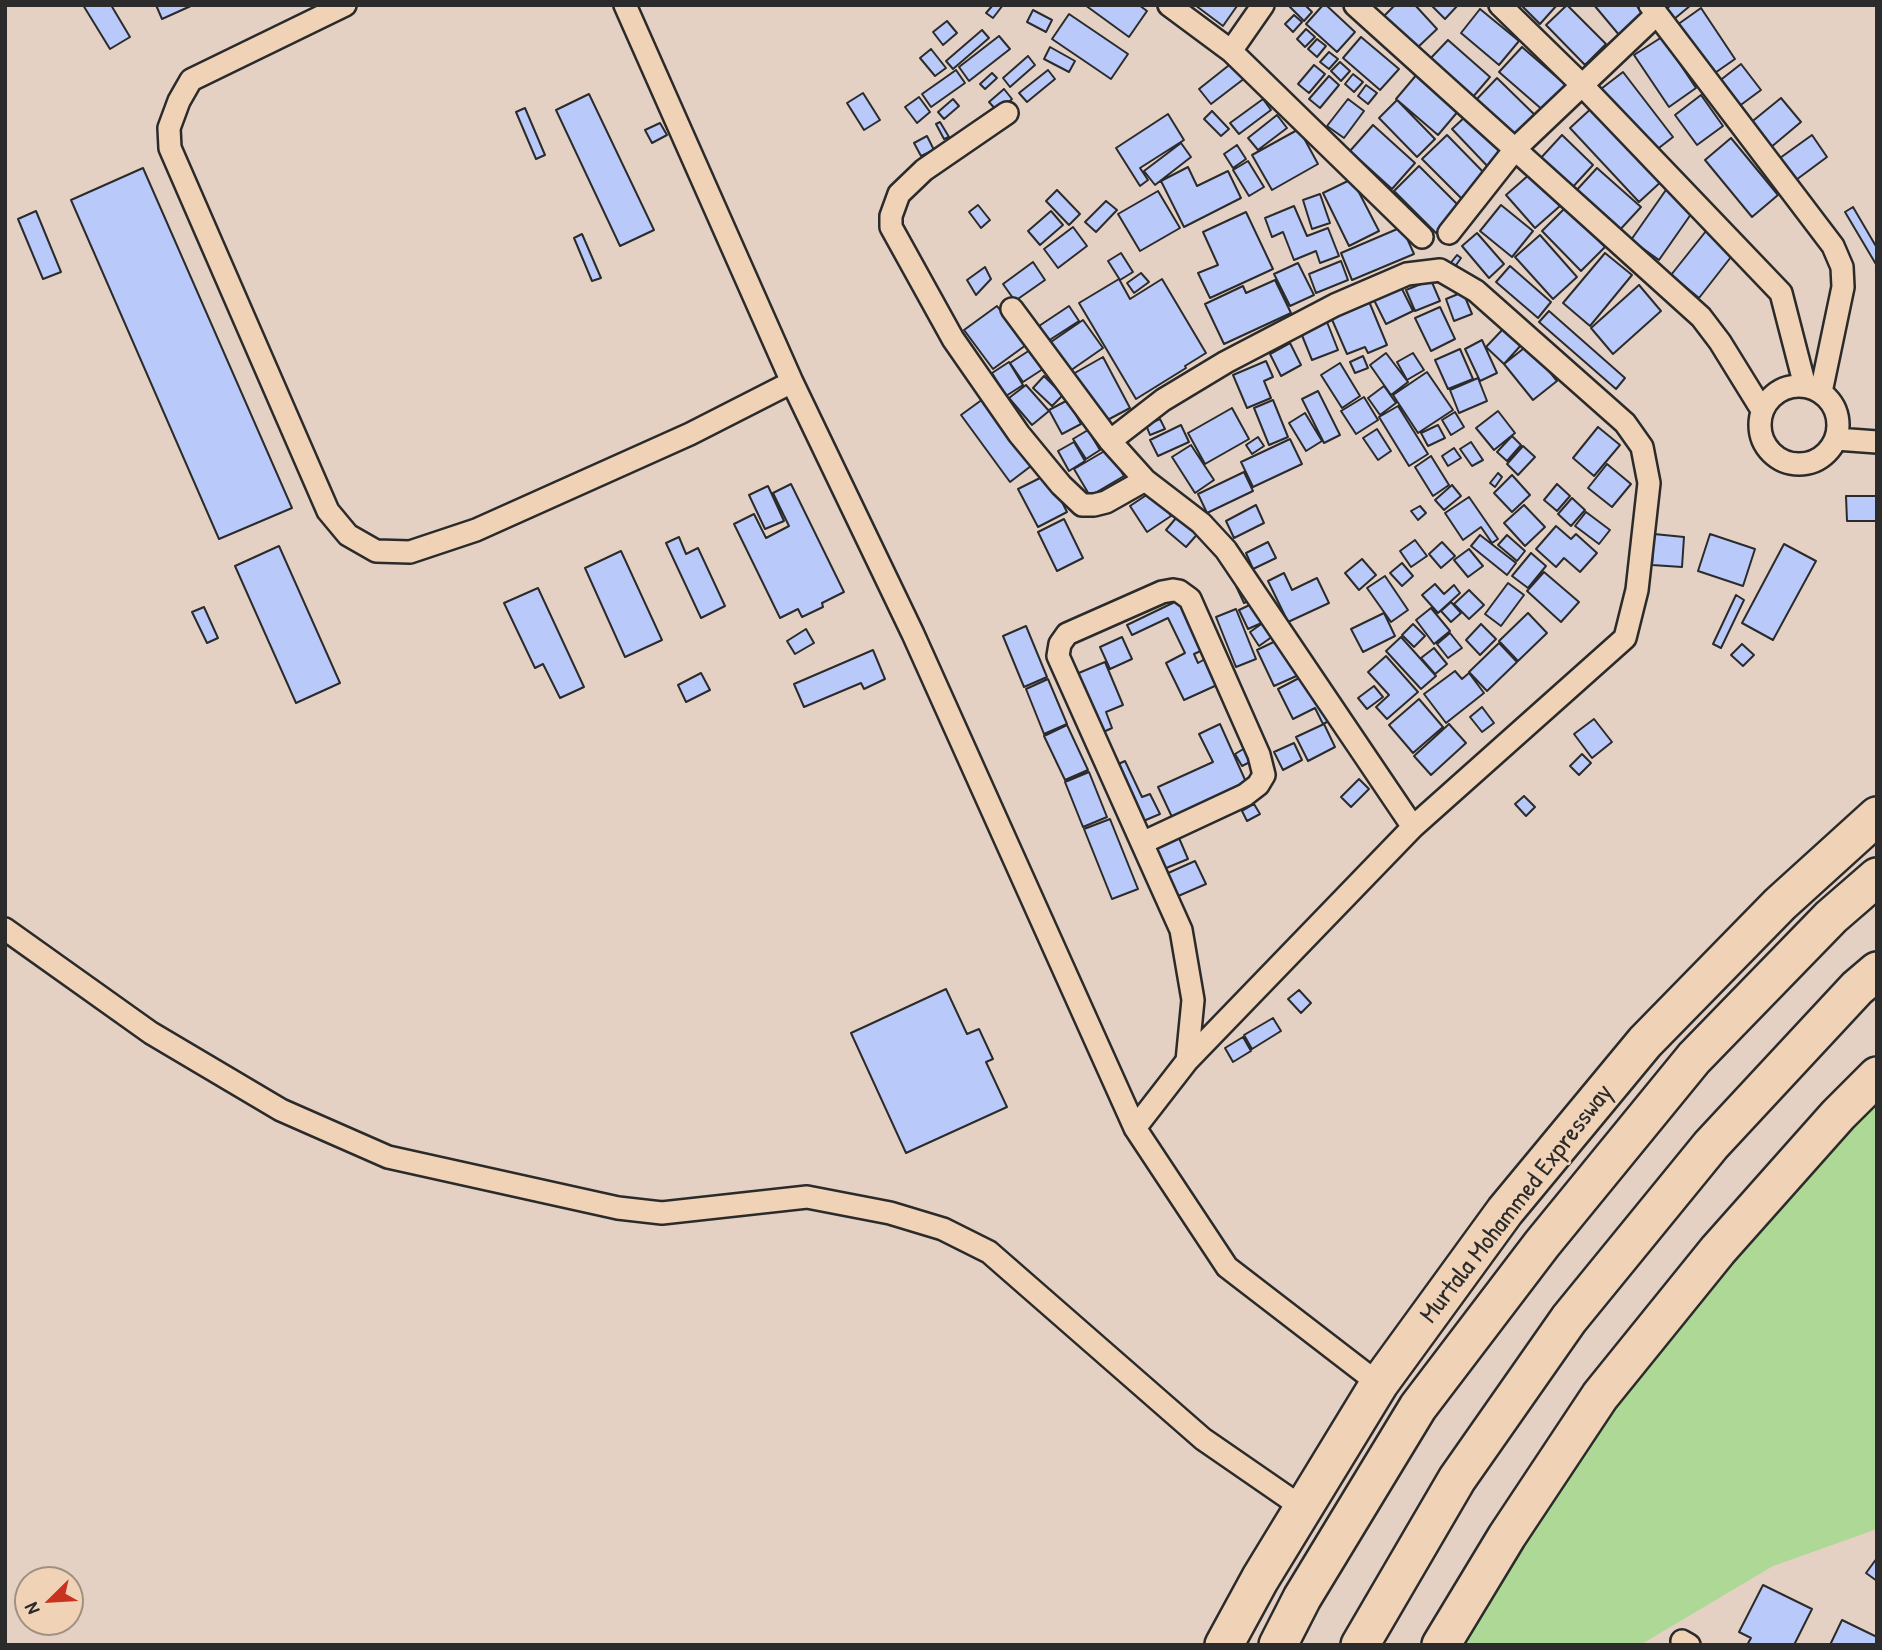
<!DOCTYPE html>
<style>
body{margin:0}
#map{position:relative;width:1882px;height:1650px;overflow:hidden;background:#e5d1c4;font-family:"Patrick Hand",sans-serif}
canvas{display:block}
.frame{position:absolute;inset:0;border:7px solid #2b2b2b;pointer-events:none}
.north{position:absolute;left:14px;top:1566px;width:70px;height:70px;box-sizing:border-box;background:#f0d3b7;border:2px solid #a1907f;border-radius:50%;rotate:246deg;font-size:19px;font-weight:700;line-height:28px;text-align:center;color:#2b2b2b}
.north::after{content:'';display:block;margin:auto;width:24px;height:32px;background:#c8321e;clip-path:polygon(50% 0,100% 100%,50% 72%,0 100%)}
</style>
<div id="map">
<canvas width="1882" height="1650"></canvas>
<div class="frame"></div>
<div class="north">N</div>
</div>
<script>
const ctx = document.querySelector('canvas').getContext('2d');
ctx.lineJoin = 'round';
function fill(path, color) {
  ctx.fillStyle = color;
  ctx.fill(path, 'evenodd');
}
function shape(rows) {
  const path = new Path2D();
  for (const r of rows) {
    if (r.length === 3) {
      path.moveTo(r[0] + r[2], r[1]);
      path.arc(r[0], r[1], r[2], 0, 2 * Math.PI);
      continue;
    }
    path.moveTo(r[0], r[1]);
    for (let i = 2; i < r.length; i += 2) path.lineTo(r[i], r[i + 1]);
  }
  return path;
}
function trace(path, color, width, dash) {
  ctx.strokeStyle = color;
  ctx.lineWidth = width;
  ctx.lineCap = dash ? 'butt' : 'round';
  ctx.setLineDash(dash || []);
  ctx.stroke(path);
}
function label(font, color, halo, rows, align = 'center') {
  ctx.font = font + ' "Patrick Hand",sans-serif';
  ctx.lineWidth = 5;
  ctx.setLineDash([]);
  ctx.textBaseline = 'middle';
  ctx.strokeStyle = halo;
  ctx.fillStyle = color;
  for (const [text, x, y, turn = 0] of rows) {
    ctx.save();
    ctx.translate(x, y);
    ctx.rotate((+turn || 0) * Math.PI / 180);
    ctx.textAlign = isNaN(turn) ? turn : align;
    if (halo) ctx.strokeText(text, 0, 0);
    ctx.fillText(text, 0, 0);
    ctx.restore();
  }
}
const green = shape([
 [1877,1101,1877,1529,1773,1566,1640,1645,1465,1645,1506,1573,1614,1407,1806,1169]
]);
const building = shape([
 [83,5,111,5,130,37,110,49,83,5],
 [156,5,193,5,162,19,156,5],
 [993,5,1003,5,993,18,986,13,993,5],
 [1085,5,1139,5,1147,11,1129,37,1085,5],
 [1195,5,1235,5,1237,6,1223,26,1195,5],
 [1288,5,1305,5,1312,12,1304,21,1288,5],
 [1323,5,1326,5,1355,32,1337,52,1306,24,1323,5],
 [1395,5,1415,5,1437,29,1416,49,1384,16,1395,5],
 [1431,5,1458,5,1445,19,1431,5],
 [1521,5,1557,5,1540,24,1521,5],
 [1567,5,1606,44,1585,65,1546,25,1567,5],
 [1594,5,1636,5,1644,15,1620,36,1594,5],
 [1671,5,1691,5,1673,20,1665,10,1671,5],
 [1701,8,1735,59,1712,75,1677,25,1701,8],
 [1480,9,1519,41,1499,65,1461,33,1480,9],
 [1033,10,1052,20,1046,32,1027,22,1033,10],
 [1069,14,1128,54,1111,79,1052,39,1069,14],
 [1294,15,1302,22,1293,32,1285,24,1294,15],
 [947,21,957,33,943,45,933,32,947,21],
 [1306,29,1315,37,1305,47,1297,39,1306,29],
 [982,30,989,38,953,69,946,61,982,30],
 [999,36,1010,49,969,81,959,67,999,36],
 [1361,37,1399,69,1380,90,1343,58,1361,37],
 [1662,37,1696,88,1669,107,1634,55,1662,37],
 [1317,39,1326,46,1317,57,1308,49,1317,39],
 [1448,40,1490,77,1472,98,1429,60,1448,40],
 [1050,47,1075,61,1069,72,1044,59,1050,47],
 [1522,47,1567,86,1545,112,1499,72,1522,47],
 [931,49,946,68,935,76,920,58,931,49],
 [1329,52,1338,59,1329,69,1320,62,1329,52],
 [1028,56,1035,65,1010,87,1003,78,1028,56],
 [1233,62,1245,78,1211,104,1199,89,1233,62],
 [1340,62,1350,71,1341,81,1331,71,1340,62],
 [1741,64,1761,90,1738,107,1718,82,1741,64],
 [1314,65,1325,74,1309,93,1298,84,1314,65],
 [956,70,965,83,931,107,922,94,956,70],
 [1048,70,1055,79,1027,102,1019,93,1048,70],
 [1623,72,1673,137,1655,151,1597,92,1623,72],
 [992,73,997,78,985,89,980,84,992,73],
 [1418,73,1460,109,1438,135,1396,99,1418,73],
 [1353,74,1363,82,1354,92,1345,84,1353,74],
 [1329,76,1339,85,1320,108,1309,99,1329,76],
 [1497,78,1539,119,1516,143,1474,102,1497,78],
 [1366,85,1377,93,1368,104,1358,96,1366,85],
 [1004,89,1012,99,998,112,989,102,1004,89],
 [863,93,880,120,864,130,847,103,863,93],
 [589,94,654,230,620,246,556,110,589,94],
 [1701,95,1723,126,1697,145,1675,115,1701,95],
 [919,97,930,112,917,123,905,107,919,97],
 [1781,98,1801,122,1770,148,1749,124,1781,98],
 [953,99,959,106,944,119,938,112,953,99],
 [1263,99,1271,110,1239,134,1230,123,1263,99],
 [1348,99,1364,111,1344,138,1327,126,1348,99],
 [1397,100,1435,139,1417,157,1379,118,1397,100],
 [1595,105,1664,179,1639,202,1570,128,1595,105],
 [525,108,545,155,536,159,516,112,525,108],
 [1212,111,1229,129,1221,136,1204,119,1212,111],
 [1168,114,1184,140,1140,168,1148,180,1140,186,1116,148,1168,114],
 [1277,115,1287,128,1258,150,1248,138,1277,115],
 [1466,116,1506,158,1492,171,1452,129,1466,116],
 [940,122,949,137,944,139,936,124,940,122],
 [660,123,667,135,652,143,645,130,660,123],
 [1373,125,1415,163,1392,189,1350,151,1373,125],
 [1299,129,1318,164,1272,190,1252,155,1299,129],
 [1447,135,1489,178,1465,202,1422,159,1447,135],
 [1562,135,1593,165,1570,190,1539,160,1562,135],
 [1812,135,1827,157,1796,180,1780,158,1812,135],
 [927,136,934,150,921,156,914,143,927,136],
 [1731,138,1778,195,1752,217,1705,160,1731,138],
 [1181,143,1191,157,1155,185,1144,171,1181,143],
 [1237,145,1246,159,1233,168,1224,154,1237,145],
 [1248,161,1264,187,1249,196,1233,170,1248,161],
 [1419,166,1461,208,1436,233,1394,191,1419,166],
 [1188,167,1197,186,1228,171,1241,198,1184,227,1161,181,1188,167],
 [143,168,292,508,219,539,71,200,143,168],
 [1597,168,1641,207,1617,233,1574,193,1597,168],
 [1531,173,1560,206,1535,228,1506,195,1531,173],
 [1352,179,1379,231,1349,246,1323,193,1352,179],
 [1668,187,1696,207,1659,260,1631,240,1668,187],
 [1057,190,1080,214,1069,225,1046,201,1057,190],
 [1158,191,1180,228,1140,251,1118,214,1158,191],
 [1320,194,1330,223,1312,229,1303,200,1320,194],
 [1106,201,1117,210,1096,232,1085,222,1106,201],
 [978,205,990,220,981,228,969,212,978,205],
 [1501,205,1533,231,1512,257,1480,231,1501,205],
 [1294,206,1307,236,1328,228,1339,256,1320,263,1316,251,1294,260,1283,232,1272,237,1265,218,1294,206],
 [1566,207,1605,247,1581,271,1542,231,1566,207],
 [1853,207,1877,248,1877,266,1845,212,1853,207],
 [36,211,61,272,43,279,18,219,36,211],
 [1051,211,1063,225,1040,245,1028,231,1051,211],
 [1246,212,1273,269,1210,298,1198,273,1218,265,1203,232,1246,212],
 [1710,226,1738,248,1699,298,1671,275,1710,226],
 [1073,227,1087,246,1058,268,1044,249,1073,227],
 [1402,227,1414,254,1352,280,1341,253,1402,227],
 [1477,233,1504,264,1489,278,1462,246,1477,233],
 [582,234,601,278,592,281,574,238,582,234],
 [1540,235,1577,277,1553,299,1515,257,1540,235],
 [1121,253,1133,272,1120,280,1108,261,1121,253],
 [1605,253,1632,275,1590,326,1563,303,1605,253],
 [1457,255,1461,258,1454,268,1449,265,1457,255],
 [1341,261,1348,280,1316,293,1309,274,1341,261],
 [1033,262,1045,280,1015,301,1003,284,1033,262],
 [1298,263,1314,295,1290,306,1274,274,1298,263],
 [1510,266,1551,302,1538,318,1496,282,1510,266],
 [985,267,991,279,976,295,967,280,985,267],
 [1141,273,1149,282,1134,293,1127,283,1141,273],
 [1119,279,1130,299,1162,279,1206,353,1185,366,1186,368,1136,399,1079,303,1119,279],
 [1275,280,1291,313,1224,344,1205,304,1243,286,1246,293,1275,280],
 [1431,280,1440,301,1415,311,1406,290,1431,280],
 [1400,285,1413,311,1386,324,1373,298,1400,285],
 [1639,285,1661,311,1613,354,1591,328,1639,285],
 [1463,292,1472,314,1454,321,1446,299,1463,292],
 [1368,299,1387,345,1368,353,1365,347,1347,354,1330,315,1368,299],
 [997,306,1026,345,993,369,964,330,997,306],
 [1069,306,1079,321,1048,341,1039,326,1069,306],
 [1440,307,1455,339,1431,351,1415,318,1440,307],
 [1549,311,1625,378,1616,389,1539,322,1549,311],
 [1325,317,1338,350,1312,360,1299,328,1325,317],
 [1083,320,1103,348,1067,373,1048,344,1083,320],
 [1504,328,1522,344,1504,364,1486,347,1504,328],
 [1482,340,1497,373,1480,381,1465,349,1482,340],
 [1290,343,1301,365,1281,376,1270,354,1290,343],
 [1528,345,1557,381,1533,400,1504,364,1528,345],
 [1460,349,1473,379,1448,389,1435,360,1460,349],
 [1030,350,1043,369,1023,382,1010,363,1030,350],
 [1386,353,1408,382,1391,395,1370,365,1386,353],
 [1413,353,1424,370,1407,380,1397,362,1413,353],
 [1363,356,1368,368,1355,373,1350,362,1363,356],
 [1103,357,1130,408,1100,424,1073,374,1103,357],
 [1266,361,1273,377,1264,381,1271,398,1247,408,1233,375,1266,361],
 [1009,362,1023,385,1006,396,992,373,1009,362],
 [1340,363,1360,396,1342,408,1321,375,1340,363],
 [1427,372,1453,410,1418,433,1393,395,1427,372],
 [1044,376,1063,395,1052,406,1033,388,1044,376],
 [1478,378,1487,401,1459,413,1450,390,1478,378],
 [1026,385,1049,411,1032,425,1009,398,1026,385],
 [1384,386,1396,403,1380,415,1368,398,1384,386],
 [1318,391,1340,435,1324,443,1302,399,1318,391],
 [1364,397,1378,420,1356,434,1341,411,1364,397],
 [983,399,1031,466,1010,482,961,415,983,399],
 [1068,400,1081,424,1062,434,1049,410,1068,400],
 [1273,400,1288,437,1269,445,1254,408,1273,400],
 [1398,406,1428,454,1409,466,1379,417,1398,406],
 [1232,408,1249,439,1205,464,1188,433,1232,408],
 [1498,411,1515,433,1494,450,1476,428,1498,411],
 [1455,412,1464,427,1451,435,1442,420,1455,412],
 [1305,413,1322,441,1306,451,1289,423,1305,413],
 [1160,419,1165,429,1150,435,1146,425,1160,419],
 [1181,425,1189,442,1158,456,1150,440,1181,425],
 [1438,425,1445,438,1428,446,1421,433,1438,425],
 [1598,427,1620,445,1594,476,1573,458,1598,427],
 [1377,429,1391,451,1378,460,1363,438,1377,429],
 [1088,430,1100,450,1086,459,1073,439,1088,430],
 [1512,436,1521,445,1507,461,1497,452,1512,436],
 [1258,437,1264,446,1252,454,1246,445,1258,437],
 [1290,439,1302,464,1253,487,1241,462,1290,439],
 [1074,442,1085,461,1069,471,1058,451,1074,442],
 [1471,442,1483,460,1472,466,1460,449,1471,442],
 [1191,445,1214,480,1195,493,1172,457,1191,445],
 [1523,446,1535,457,1518,475,1507,464,1523,446],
 [1454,448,1461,458,1448,466,1442,456,1454,448],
 [1108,449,1124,476,1090,496,1074,469,1108,449],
 [1431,456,1449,485,1433,496,1415,467,1431,456],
 [1607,464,1631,484,1612,507,1588,488,1607,464],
 [1244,472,1253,491,1207,513,1198,494,1244,472],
 [1498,473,1502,477,1495,487,1490,483,1498,473],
 [1048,474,1067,512,1038,527,1018,489,1048,474],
 [1512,475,1530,495,1512,512,1494,493,1512,475],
 [791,484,844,592,822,603,823,607,802,617,798,609,780,618,734,524,754,514,766,538,789,526,773,493,791,484],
 [1557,484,1570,496,1557,511,1544,500,1557,484],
 [1452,485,1461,496,1444,510,1435,500,1452,485],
 [768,486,784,521,765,529,749,495,768,486],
 [1154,490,1171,516,1147,532,1130,506,1154,490],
 [1846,496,1877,496,1877,521,1847,521,1846,496],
 [1469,497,1498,539,1492,543,1481,527,1463,540,1445,513,1469,497],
 [1572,498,1585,510,1571,526,1558,514,1572,498],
 [1256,505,1264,523,1234,538,1226,521,1256,505],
 [1524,505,1545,527,1525,546,1504,523,1524,505],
 [1420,506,1426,513,1418,520,1411,511,1420,506],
 [1181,512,1201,530,1186,547,1166,530,1181,512],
 [1586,512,1610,530,1599,544,1575,526,1586,512],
 [1064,519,1083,558,1057,571,1038,532,1064,519],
 [1556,526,1571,539,1576,534,1597,553,1580,572,1564,558,1556,567,1536,549,1556,526],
 [1654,534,1684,537,1682,567,1652,565,1654,534],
 [1710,534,1755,549,1743,586,1698,571,1710,534],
 [1480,535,1516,563,1507,575,1471,546,1480,535],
 [1507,535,1525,551,1517,561,1498,545,1507,535],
 [679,537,686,554,698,548,725,606,701,618,666,543,679,537],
 [1415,540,1427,556,1411,567,1400,551,1415,540],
 [1268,542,1276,558,1253,569,1246,553,1268,542],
 [1442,542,1455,556,1441,568,1429,554,1442,542],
 [1784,544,1816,561,1773,640,1742,623,1784,544],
 [279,546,340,683,296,703,235,566,279,546],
 [1469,549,1483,566,1468,577,1454,560,1469,549],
 [621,551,662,640,625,657,585,568,621,551],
 [1531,553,1546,566,1528,588,1512,576,1531,553],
 [1362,559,1376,575,1359,590,1345,573,1362,559],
 [1402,563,1413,576,1402,586,1390,573,1402,563],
 [1544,572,1579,602,1561,622,1527,591,1544,572],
 [1284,573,1292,590,1317,578,1329,603,1288,622,1268,581,1284,573],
 [1385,576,1408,610,1391,622,1367,588,1385,576],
 [1248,581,1255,598,1244,603,1236,586,1248,581],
 [1508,583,1524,595,1501,626,1485,614,1508,583],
 [1435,584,1444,594,1454,585,1460,593,1438,613,1422,595,1435,584],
 [538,588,584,687,560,698,543,664,535,668,504,603,538,588],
 [1469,590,1484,605,1469,619,1454,604,1469,590],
 [1736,595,1744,600,1721,648,1713,644,1736,595],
 [1181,599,1205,649,1194,654,1198,663,1205,659,1217,685,1184,700,1166,663,1185,653,1168,618,1132,635,1127,625,1181,599],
 [1256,602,1266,621,1248,629,1239,610,1256,602],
 [1451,602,1461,613,1451,622,1441,611,1451,602],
 [204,607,218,638,207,643,192,612,204,607],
 [1431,608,1450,631,1434,644,1416,620,1431,608],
 [1236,609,1256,659,1236,667,1216,617,1236,609],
 [1384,613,1395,636,1363,652,1351,629,1384,613],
 [1528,613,1547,633,1518,661,1499,641,1528,613],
 [1267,620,1276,634,1259,646,1250,632,1267,620],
 [1413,624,1425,636,1414,647,1402,635,1413,624],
 [1481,624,1496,639,1480,655,1466,640,1481,624],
 [1026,626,1047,677,1024,687,1003,636,1026,626],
 [806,629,814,643,795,654,787,641,806,629],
 [1450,633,1462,648,1448,658,1437,644,1450,633],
 [1122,637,1132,659,1110,669,1100,647,1122,637],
 [1284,637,1301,674,1274,686,1257,650,1284,637],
 [1401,637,1436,676,1421,689,1386,651,1401,637],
 [1499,643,1517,662,1487,691,1469,672,1499,643],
 [1742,644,1754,655,1743,666,1731,655,1742,644],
 [1434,648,1447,664,1435,674,1421,658,1434,648],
 [873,650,885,679,864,689,861,683,804,707,794,684,873,650],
 [1386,656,1418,692,1387,719,1376,707,1389,695,1368,672,1386,656],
 [1105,662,1123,705,1106,712,1112,728,1099,734,1074,675,1105,662],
 [1455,671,1462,679,1469,673,1484,693,1446,723,1424,694,1455,671],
 [701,673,710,690,686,702,678,685,701,673],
 [1301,677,1313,699,1319,696,1331,720,1323,724,1315,708,1293,719,1278,689,1301,677],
 [1048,679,1067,724,1044,734,1026,689,1048,679],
 [1374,686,1383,697,1367,709,1358,698,1374,686],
 [1419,699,1443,727,1413,753,1389,725,1419,699],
 [1482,707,1494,723,1482,732,1470,717,1482,707],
 [1594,719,1612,742,1592,758,1574,734,1594,719],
 [1220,724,1246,782,1172,817,1158,787,1213,762,1199,734,1220,724],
 [1324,724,1335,747,1308,761,1296,737,1324,724],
 [1449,724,1466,743,1431,775,1414,756,1449,724],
 [1067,725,1088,770,1065,780,1044,736,1067,725],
 [1294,743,1302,760,1283,770,1274,752,1294,743],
 [1245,748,1252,761,1242,766,1235,754,1245,748],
 [1582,754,1591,763,1579,775,1570,766,1582,754],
 [1125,761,1142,797,1150,794,1160,814,1141,822,1114,766,1125,761],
 [1089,772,1107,817,1083,827,1065,782,1089,772],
 [1359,779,1369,789,1351,807,1341,797,1359,779],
 [1524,796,1535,807,1526,816,1515,804,1524,796],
 [1254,804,1260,814,1247,821,1242,811,1254,804],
 [1110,819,1138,889,1112,899,1084,829,1110,819],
 [1179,838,1188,859,1159,871,1150,849,1179,838],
 [1195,861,1206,884,1176,897,1166,874,1195,861],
 [946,989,967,1034,979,1029,993,1059,986,1062,1007,1107,906,1153,851,1033,946,989],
 [1299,990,1311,1003,1301,1013,1288,999,1299,990],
 [1273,1018,1281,1031,1252,1049,1244,1035,1273,1018],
 [1243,1037,1251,1051,1233,1062,1225,1048,1243,1037],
 [1877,1558,1877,1581,1866,1573,1877,1558],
 [1763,1585,1812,1609,1794,1645,1747,1645,1751,1638,1739,1632,1763,1585],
 [1842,1620,1877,1637,1877,1645,1830,1645,1842,1620]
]);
const street = shape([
 [345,5,191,80,179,101,169,128,170,148,328,511,348,535,376,551,410,552,476,530,690,434,792,382],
 [625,5,792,382,913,634,1135,1128,1227,1267,1379,1384],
 [1169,5,1231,51,1422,237],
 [1355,5,1701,317,1720,342,1762,410],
 [1500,5,1582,85,1781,293,1805,386],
 [1650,5,1833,246,1842,267,1843,287,1821,392],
 [1231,51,1263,5],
 [1007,113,924,170,899,194,891,216,891,227,953,339,1019,434,1061,485,1082,505,1094,505,1106,502,1145,480],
 [1449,233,1516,148,1657,14],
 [1012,309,1110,441,1145,480,1201,523,1226,550,1413,827],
 [1799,425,39],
 [1836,439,1877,442],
 [1110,441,1163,400,1226,362,1335,305,1407,274,1440,270,1476,291,1625,423,1642,447,1649,483,1637,590,1625,638,1413,827,1187,1061],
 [5,929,151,1033,281,1110,388,1157,618,1208,662,1213,807,1197,890,1213,943,1229,989,1252,1203,1439,1303,1508],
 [1135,1128,1187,1061,1193,1000,1181,930,1058,656,1060,644,1067,634,1162,592,1173,590,1179,591,1190,599,1259,755,1264,775,1258,785,1245,795,1142,843],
 [1682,1641,1689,1645]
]);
const highway = shape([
 [1224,1645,1260,1579,1379,1384,1505,1211,1645,1042,1780,904,1877,816],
 [1278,1645,1302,1598,1418,1407,1542,1244,1694,1058,1831,917,1877,877],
 [1360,1645,1457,1479,1569,1319,1711,1145,1857,988,1877,971],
 [1441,1645,1507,1536,1600,1396,1718,1250,1838,1115,1877,1076]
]);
const streetNames = [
 ["Murtala Mohammed Expressway",1517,1204,-52]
];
fill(green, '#aed895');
fill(building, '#b9c9f9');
trace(building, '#2b2b2b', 2);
trace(street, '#2b2b2b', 26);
trace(highway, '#2b2b2b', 42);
trace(street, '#f0d3b7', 21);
trace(highway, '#f0d3b7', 37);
label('26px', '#2b2b2b', '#f0d3b7', streetNames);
</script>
